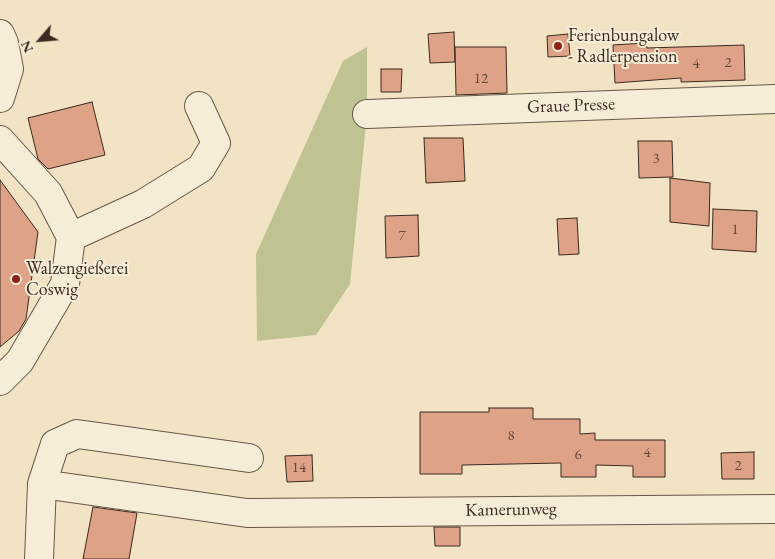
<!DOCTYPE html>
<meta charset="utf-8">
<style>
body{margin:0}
#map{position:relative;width:775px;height:559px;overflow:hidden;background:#f1e3c4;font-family:"EB Garamond",serif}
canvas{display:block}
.north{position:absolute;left:15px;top:15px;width:50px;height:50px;-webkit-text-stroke:4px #f6edd9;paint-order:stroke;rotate:243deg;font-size:14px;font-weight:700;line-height:20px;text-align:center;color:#3b281f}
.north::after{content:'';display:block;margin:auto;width:18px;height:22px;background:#3b281f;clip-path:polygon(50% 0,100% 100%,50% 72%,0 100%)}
</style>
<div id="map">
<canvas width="775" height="559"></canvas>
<div class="north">N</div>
</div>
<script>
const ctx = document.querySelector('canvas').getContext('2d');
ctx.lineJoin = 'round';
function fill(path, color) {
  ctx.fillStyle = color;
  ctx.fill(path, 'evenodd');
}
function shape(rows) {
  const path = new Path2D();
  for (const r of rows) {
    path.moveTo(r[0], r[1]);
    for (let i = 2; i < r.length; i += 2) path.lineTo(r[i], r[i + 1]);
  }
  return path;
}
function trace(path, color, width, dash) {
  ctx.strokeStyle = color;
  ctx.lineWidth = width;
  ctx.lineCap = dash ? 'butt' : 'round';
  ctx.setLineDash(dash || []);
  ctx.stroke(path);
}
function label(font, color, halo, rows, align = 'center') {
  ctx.font = font + ' "EB Garamond",serif';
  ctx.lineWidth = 4;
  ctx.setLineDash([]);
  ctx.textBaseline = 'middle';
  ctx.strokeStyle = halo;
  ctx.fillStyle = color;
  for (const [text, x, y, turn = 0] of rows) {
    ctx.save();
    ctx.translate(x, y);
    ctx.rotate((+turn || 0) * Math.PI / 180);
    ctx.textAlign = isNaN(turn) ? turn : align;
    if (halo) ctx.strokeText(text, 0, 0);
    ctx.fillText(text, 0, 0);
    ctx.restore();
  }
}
const green = shape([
 [367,47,367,114,350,284,316,335,257,341,256,254,343,61]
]);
const building = shape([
 [454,32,455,62,430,63,428,34,454,32],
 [568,34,570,56,548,57,547,36,568,34],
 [646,43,647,48,744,45,745,80,681,82,681,78,615,83,613,45,646,43],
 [455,47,506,47,507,93,456,95,455,47],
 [381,69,402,69,401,92,381,92,381,69],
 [92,102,105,155,48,169,38,159,28,118,92,102],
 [424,138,463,138,465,181,426,183,424,138],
 [638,141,672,141,673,177,639,178,638,141],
 [670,178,710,183,709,226,670,222,670,178],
 [0,180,38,232,26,319,19,331,0,347,0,180],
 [713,209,757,211,756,252,712,249,713,209],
 [418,215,419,256,386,258,385,216,418,215],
 [577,218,579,254,559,255,557,219,577,218],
 [489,408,533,408,533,419,580,419,580,434,595,433,595,440,665,440,665,477,633,477,633,466,596,465,596,477,561,477,561,463,462,465,462,474,420,474,420,412,489,412,489,408],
 [754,452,754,479,722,479,721,453,754,452],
 [312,455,313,481,287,482,285,456,312,455],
 [93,507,137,513,129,559,83,559,93,507],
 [434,527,460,527,460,546,435,546,434,527]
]);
const minor = shape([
 [0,34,4,43,9,69,0,98],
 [367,114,775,99],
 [0,140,48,193,71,237,65,284,20,361,0,381],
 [71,237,143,204,201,168,216,143,199,106],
 [42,484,247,513,775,509],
 [39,559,42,484,55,444,77,434,249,458]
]);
const markers = [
 [558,46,5,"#8f2418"],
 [16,279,5,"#8f2418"]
];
const numberNames = [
 ["2",728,63],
 ["4",696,64],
 ["12",481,79],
 ["3",656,159],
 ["1",735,230],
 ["7",402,236],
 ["8",511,436],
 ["4",647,453],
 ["6",578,455],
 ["2",738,466],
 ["14",299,468]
];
const poiNames = [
 ["Ferienbungalow",568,36],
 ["- Radlerpension",568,57],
 ["Walzengießerei",26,269],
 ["Coswig",26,290]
];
const streetNames = [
 ["Graue Presse",571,106,-2],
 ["Kamerunweg",511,510,-1]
];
fill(green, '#bec391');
fill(building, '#dea387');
trace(building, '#3b281f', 1);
trace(minor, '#685748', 30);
trace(minor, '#f6edd9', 28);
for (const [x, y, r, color] of markers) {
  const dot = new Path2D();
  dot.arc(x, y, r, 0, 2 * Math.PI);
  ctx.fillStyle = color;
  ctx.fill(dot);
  trace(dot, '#f6edd9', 2);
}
label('15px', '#644739', null, numberNames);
label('18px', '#3b281f', '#f6edd9', poiNames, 'left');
label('18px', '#3b281f', '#f6edd9', streetNames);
</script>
